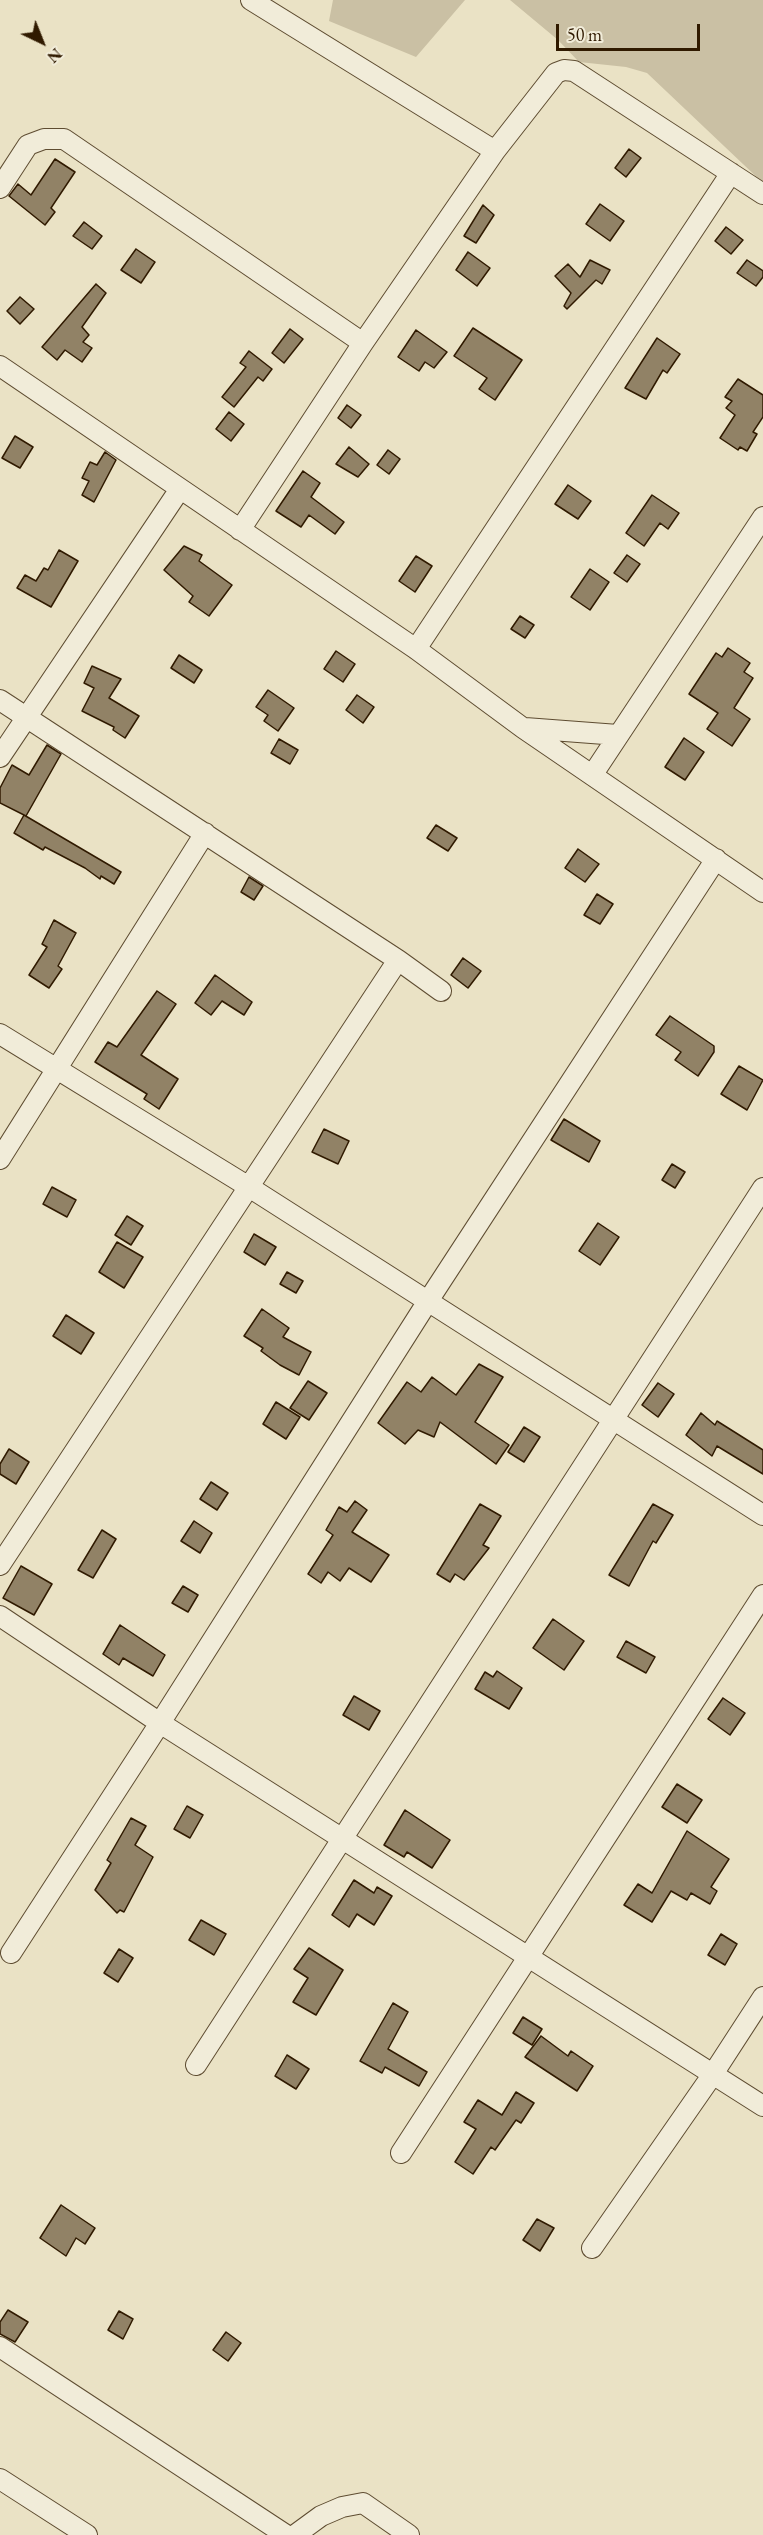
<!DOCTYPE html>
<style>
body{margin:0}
#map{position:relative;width:763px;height:2535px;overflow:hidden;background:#eae2c5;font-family:"EB Garamond",serif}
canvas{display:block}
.north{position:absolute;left:12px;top:12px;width:60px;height:60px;-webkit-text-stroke:4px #f1ecd9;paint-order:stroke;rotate:137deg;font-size:16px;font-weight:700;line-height:24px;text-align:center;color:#301a00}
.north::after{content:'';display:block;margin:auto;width:21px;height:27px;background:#301a00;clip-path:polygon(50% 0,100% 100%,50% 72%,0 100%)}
.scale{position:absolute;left:556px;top:24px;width:144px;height:27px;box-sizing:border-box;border:3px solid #301a00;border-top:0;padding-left:8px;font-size:18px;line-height:21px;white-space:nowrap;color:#301a00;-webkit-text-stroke:4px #f1ecd9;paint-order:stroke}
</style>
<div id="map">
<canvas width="763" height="2535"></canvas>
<div class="north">N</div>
<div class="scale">50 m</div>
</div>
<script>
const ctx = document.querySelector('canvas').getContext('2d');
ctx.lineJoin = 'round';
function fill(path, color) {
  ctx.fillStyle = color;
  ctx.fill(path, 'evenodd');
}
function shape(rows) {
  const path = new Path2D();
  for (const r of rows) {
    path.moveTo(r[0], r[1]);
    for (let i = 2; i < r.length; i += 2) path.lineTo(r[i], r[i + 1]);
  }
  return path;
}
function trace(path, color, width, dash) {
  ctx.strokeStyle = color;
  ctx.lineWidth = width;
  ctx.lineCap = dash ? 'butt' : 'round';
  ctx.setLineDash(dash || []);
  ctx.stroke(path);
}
const green = shape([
 [333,0,465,0,416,57,329,21],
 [510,0,763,0,763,183,647,73,626,67,579,62,558,40]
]);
const building = shape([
 [629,149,641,158,626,177,615,168,629,149],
 [55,159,75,172,51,208,55,212,45,225,9,196,18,184,31,195,55,159],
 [600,204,624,221,610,241,586,224,600,204],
 [483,205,494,215,476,243,464,236,483,205],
 [84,222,102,236,92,249,73,236,84,222],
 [726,227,743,240,731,254,715,241,726,227],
 [136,249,155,262,141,283,121,270,136,249],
 [468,252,490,268,477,286,456,270,468,252],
 [590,260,610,270,602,284,596,280,567,309,564,306,571,293,555,276,568,264,580,277,590,260],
 [747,260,763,271,763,277,756,286,737,273,747,260],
 [96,284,106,293,82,327,89,335,83,342,92,348,82,362,65,350,57,360,42,347,96,284],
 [20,297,34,309,20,324,7,311,20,297],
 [473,328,522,360,495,400,479,389,487,378,454,356,473,328],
 [290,329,303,339,284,363,272,353,290,329],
 [416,330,447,352,434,368,425,362,419,371,398,357,416,330],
 [657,338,680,354,667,373,663,370,646,399,625,388,657,338],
 [249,351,272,369,263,381,258,377,234,407,222,397,246,367,240,363,249,351],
 [738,379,763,395,763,417,753,432,757,434,747,451,740,447,738,450,720,438,735,415,726,408,732,401,725,397,738,379],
 [347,405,361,415,351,428,338,418,347,405],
 [229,412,244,424,231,441,216,429,229,412],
 [15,436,33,447,20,468,2,458,15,436],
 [349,447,369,464,358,477,336,464,349,447],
 [388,450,400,459,389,474,377,465,388,450],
 [105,452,116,460,94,502,82,495,89,481,82,478,90,462,97,465,105,452],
 [303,471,320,483,311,497,344,522,335,534,309,515,301,527,276,511,303,471],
 [568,485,591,501,578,519,555,504,568,485],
 [652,495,679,513,668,529,660,523,644,546,626,533,652,495],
 [184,546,202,555,199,561,232,585,209,616,189,602,193,596,164,570,184,546],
 [59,550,78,561,51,607,17,588,25,575,36,581,44,568,48,570,59,550],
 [627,555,640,564,627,582,614,573,627,555],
 [416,556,432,566,415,592,399,581,416,556],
 [590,569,609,582,590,610,571,597,590,569],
 [520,616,534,625,525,638,511,629,520,616],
 [728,648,750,663,744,672,753,678,734,708,750,719,732,746,707,729,718,713,689,694,716,653,722,657,728,648],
 [336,651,355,664,343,682,324,669,336,651],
 [179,655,202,670,194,683,171,668,179,655],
 [92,666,121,679,109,698,139,716,125,738,113,730,114,727,82,711,94,688,84,683,92,666],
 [268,690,294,708,278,731,264,721,268,715,256,707,268,690],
 [357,695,374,707,363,723,346,710,357,695],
 [684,738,704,752,685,780,665,767,684,738],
 [279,739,298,750,290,764,271,753,279,739],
 [47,745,61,754,26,816,0,803,0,788,12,765,29,775,47,745],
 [24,815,121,872,114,884,101,876,100,879,85,868,45,847,43,850,14,833,24,815],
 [436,825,457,838,448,851,427,838,436,825],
 [578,849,599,864,585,882,565,868,578,849],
 [249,877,263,886,254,900,241,892,249,877],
 [597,894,613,904,600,924,584,915,597,894],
 [54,920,76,933,58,966,62,969,49,988,29,975,47,947,42,944,54,920],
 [463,958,481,971,468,988,451,975,463,958],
 [215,975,252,1002,244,1015,222,1001,211,1015,195,1003,215,975],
 [157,991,176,1004,141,1055,178,1079,159,1109,144,1099,147,1094,95,1062,108,1042,117,1047,157,991],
 [670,1016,714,1046,714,1052,698,1076,675,1060,681,1052,656,1035,670,1016],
 [739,1066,763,1080,747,1110,721,1094,739,1066],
 [564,1119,600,1141,589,1162,551,1140,564,1119],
 [324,1129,349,1141,338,1164,312,1152,324,1129],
 [672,1164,685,1172,675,1188,662,1180,672,1164],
 [52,1187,76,1200,67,1217,43,1204,52,1187],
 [127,1216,143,1226,131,1245,115,1235,127,1216],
 [598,1223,619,1237,600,1265,579,1251,598,1223],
 [254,1234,276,1247,265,1265,244,1252,254,1234],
 [117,1242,143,1257,124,1288,99,1272,117,1242],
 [287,1272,303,1281,296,1293,280,1284,287,1272],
 [262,1309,289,1328,283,1337,311,1352,299,1375,280,1365,261,1351,263,1348,244,1336,262,1309],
 [66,1315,94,1333,81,1354,53,1336,66,1315],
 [479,1364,503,1377,475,1422,509,1445,496,1464,440,1422,434,1437,418,1430,405,1444,378,1423,407,1382,421,1392,432,1377,456,1395,479,1364],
 [308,1381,327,1393,309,1420,290,1408,308,1381],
 [658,1383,674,1394,658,1417,642,1405,658,1383],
 [276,1402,300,1417,286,1439,263,1424,276,1402],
 [701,1413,715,1425,717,1421,763,1450,763,1474,717,1446,712,1456,686,1435,701,1413],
 [524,1427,540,1437,524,1462,508,1452,524,1427],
 [9,1449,29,1462,16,1484,0,1474,0,1464,9,1449],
 [211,1482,228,1493,217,1510,200,1499,211,1482],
 [355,1501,367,1510,352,1532,389,1555,371,1582,349,1568,340,1581,328,1572,321,1583,308,1574,333,1535,326,1530,339,1507,347,1512,355,1501],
 [480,1504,501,1516,483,1545,489,1548,464,1580,455,1574,450,1582,437,1574,480,1504],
 [653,1504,673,1515,656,1543,653,1541,629,1586,609,1575,653,1504],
 [194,1521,212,1533,200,1553,181,1541,194,1521],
 [102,1530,116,1539,93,1578,78,1570,102,1530],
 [21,1566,52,1584,34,1615,3,1598,21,1566],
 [183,1586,198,1595,188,1612,172,1603,183,1586],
 [553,1619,584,1641,564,1670,533,1648,553,1619],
 [120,1625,165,1655,153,1676,123,1658,119,1665,103,1654,120,1625],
 [626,1641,655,1657,646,1673,617,1657,626,1641],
 [497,1671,522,1688,509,1709,475,1689,485,1672,493,1677,497,1671],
 [354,1696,380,1711,369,1730,343,1715,354,1696],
 [723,1698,745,1713,730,1735,708,1719,723,1698],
 [677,1784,702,1800,687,1823,662,1807,677,1784],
 [187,1806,203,1815,190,1838,174,1829,187,1806],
 [405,1810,450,1840,432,1868,407,1852,404,1857,384,1845,405,1810],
 [131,1818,146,1826,135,1845,153,1857,124,1912,120,1910,117,1913,95,1890,111,1863,107,1860,131,1818],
 [687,1831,729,1859,711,1887,717,1891,710,1904,691,1893,687,1900,671,1891,652,1922,624,1905,638,1884,652,1893,687,1831],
 [354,1880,374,1893,377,1887,392,1896,374,1925,357,1914,349,1927,332,1915,354,1880],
 [201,1920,226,1934,214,1955,189,1940,201,1920],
 [721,1934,737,1944,725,1965,708,1955,721,1934],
 [309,1948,343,1970,316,2015,293,2002,308,1978,294,1969,309,1948],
 [119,1949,133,1958,118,1982,104,1973,119,1949],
 [393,2003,408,2012,388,2049,427,2072,419,2086,385,2067,382,2073,360,2061,393,2003],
 [523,2017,542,2029,532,2045,513,2033,523,2017],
 [541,2036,568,2056,571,2051,593,2066,577,2091,525,2057,541,2036],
 [287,2055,309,2069,296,2089,275,2076,287,2055],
 [516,2092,534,2103,521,2123,516,2120,495,2150,491,2147,473,2174,455,2162,476,2129,464,2122,478,2100,502,2115,516,2092],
 [61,2205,95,2228,85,2244,76,2238,66,2256,40,2238,61,2205],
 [537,2219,554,2228,540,2251,523,2240,537,2219],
 [8,2310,28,2322,15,2342,0,2334,0,2322,8,2310],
 [119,2311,133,2319,123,2339,108,2330,119,2311],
 [226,2332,241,2343,228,2361,213,2350,226,2332]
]);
const minor = shape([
 [251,0,495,151],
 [0,188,28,145,44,139,64,139,363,343],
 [0,366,416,649,523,728,763,892],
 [240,530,363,343,495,151,556,73,564,70,574,71,763,194],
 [416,649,731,173],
 [0,700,398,960],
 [525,728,618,735],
 [0,757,180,489],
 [593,774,763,517],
 [0,1034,249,1187,763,1515],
 [0,1159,205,833],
 [0,1565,398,960,441,991],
 [0,1616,160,1723,763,2106],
 [11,1953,160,1723,428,1301,716,859],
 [196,2065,763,1188],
 [401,2153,763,1595],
 [592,2248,713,2074,763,1997],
 [0,2347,286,2535],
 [0,2479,87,2535],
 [295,2535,321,2516,342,2507,363,2503,409,2535]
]);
fill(green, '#cac0a4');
fill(building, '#918266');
trace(building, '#301a00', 1.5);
trace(minor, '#5e4c31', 22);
trace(minor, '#f1ecd9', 20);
</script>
